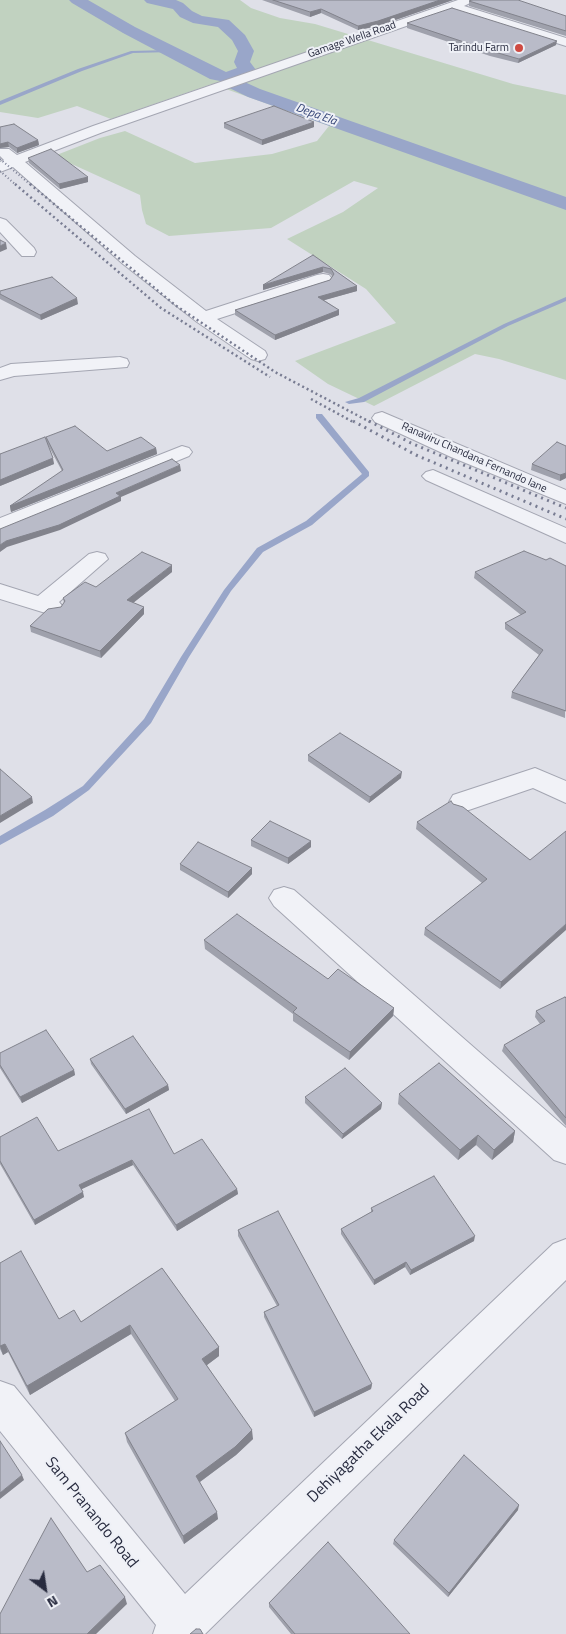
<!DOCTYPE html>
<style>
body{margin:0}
#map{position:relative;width:566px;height:1634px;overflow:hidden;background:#dfe0e8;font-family:"Titillium Web",sans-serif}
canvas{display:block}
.north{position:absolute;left:20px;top:1564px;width:50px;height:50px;-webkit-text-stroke:4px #eef0f6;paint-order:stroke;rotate:149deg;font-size:14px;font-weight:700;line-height:20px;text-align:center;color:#282b3f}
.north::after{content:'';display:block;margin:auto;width:18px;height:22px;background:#282b3f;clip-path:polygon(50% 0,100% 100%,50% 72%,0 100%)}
</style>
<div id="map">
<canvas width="566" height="1634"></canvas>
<div class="north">N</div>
</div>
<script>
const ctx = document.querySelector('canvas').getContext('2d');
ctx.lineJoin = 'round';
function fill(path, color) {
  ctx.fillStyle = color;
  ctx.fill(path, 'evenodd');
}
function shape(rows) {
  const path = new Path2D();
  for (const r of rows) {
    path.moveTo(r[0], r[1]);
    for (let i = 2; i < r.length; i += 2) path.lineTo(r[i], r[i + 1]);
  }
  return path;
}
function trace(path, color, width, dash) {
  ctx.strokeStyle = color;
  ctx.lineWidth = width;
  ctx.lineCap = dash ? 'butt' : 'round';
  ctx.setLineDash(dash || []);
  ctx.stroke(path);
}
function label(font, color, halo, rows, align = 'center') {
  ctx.font = font + ' "Titillium Web",sans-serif';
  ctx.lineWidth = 4;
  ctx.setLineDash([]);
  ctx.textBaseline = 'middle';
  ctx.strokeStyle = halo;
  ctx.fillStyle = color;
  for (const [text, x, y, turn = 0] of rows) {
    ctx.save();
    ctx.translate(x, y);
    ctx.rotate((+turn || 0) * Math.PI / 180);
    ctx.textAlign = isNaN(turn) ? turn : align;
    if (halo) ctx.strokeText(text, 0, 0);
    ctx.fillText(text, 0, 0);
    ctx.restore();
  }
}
const green = shape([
 [0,0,240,0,251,8,280,18,315,24,513,84,566,95,566,380,499,359,475,354,374,406,328,384,295,361,396,323,366,289,287,239,343,212,378,188,354,181,271,228,169,236,146,224,142,210,140,195,54,156,100,138,125,131,195,163,272,154,317,141,329,126,212,84,111,119,77,106,38,118,0,112]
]);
const stream = shape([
 [170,50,172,52,133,53,82,71,0,105,0,101,78,69,131,51,170,50],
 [566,297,566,301,508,326,364,402,349,404,345,402,359,398,504,324,566,297],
 [316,414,322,414,369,472,369,476,312,525,263,552,231,591,189,657,151,723,89,790,53,816,0,845,0,836,45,810,83,786,144,719,181,657,224,590,257,548,306,521,362,474,316,418,316,414]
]);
const canal = shape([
 [69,0,88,0,135,27,226,72,237,68,234,62,238,51,232,40,218,27,193,23,180,17,173,9,147,3,144,0,176,0,183,3,192,11,202,16,229,20,245,35,254,51,250,62,256,70,253,74,238,79,260,89,566,197,566,210,248,97,223,85,220,81,210,79,123,33,72,3,69,0]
]);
const minor = shape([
 [458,0,476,0,464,6,566,38,566,46,452,10,103,132,25,162,135,256,206,311,317,275,323,274,329,275,332,279,329,283,217,319,265,351,267,355,265,359,258,361,251,359,197,322,123,264,13,167,0,172,0,162,4,160,0,156,0,149,9,149,17,155,93,126,458,0],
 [0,218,6,220,34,248,36,252,34,256,22,256,0,232,0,218],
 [120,357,127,359,129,363,127,367,14,376,0,380,0,368,11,364,120,357],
 [382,412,566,490,566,504,451,457,375,422,372,418,375,414,382,412],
 [182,446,189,448,192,452,189,456,0,533,0,518,182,446],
 [433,470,566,528,566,543,426,480,422,476,426,472,433,470],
 [97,552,105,554,108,559,59,602,64,608,60,613,52,615,0,599,0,584,38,596,89,554,97,552],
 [535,768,566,781,566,803,533,788,463,812,453,809,449,802,453,795,535,768],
 [284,887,294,890,566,1128,566,1164,554,1160,274,906,269,898,274,890,284,887],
 [566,1239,566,1280,205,1634,153,1634,156,1625,0,1431,0,1381,14,1386,185,1594,553,1244,566,1239]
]);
const railFar2 = shape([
 [0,159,31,185],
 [0,171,16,185]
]);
const railFar1 = shape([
 [15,184,161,308,270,377],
 [30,184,175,305,275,372,372,423],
 [311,399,355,423]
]);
const rail = shape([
 [353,421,416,455,566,519],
 [369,421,411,443,566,508]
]);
const wall = shape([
 [262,0,453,0,378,26,358,30,321,13,310,17],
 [469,1,566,16,566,36,469,6],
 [407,23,556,45,518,63,490,56,407,28],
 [314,122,314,127,262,145,224,128,224,123],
 [0,127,38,140,39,145,17,153,9,147,0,148],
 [28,158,88,177,88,182,60,189,29,163],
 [313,255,357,286,357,291,324,300,339,310,339,315,275,340,235,315,235,310,330,280,332,276,330,274,323,272,263,290],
 [0,291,78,304,41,320,0,299],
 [46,437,107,451,156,448,157,454,11,512,10,506,62,471,48,445,54,464,0,486,0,454,46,441],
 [566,446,566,478,560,481,531,470,532,464],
 [546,560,566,566,565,718,511,698,512,692,539,655,505,629,505,623,521,615,474,578,475,572],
 [172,572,133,603,144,607,144,614,101,658,31,632,30,626,61,607,64,603,63,598,96,587],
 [308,755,401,778,369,803,308,761],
 [453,804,530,860,500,989,424,935,425,928,482,883,416,829,417,822],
 [251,840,311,841,311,847,288,864,251,846],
 [180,864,252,874,228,898,180,870],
 [204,940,328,979,394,1008,393,1016,349,1060,293,1021,293,1014,205,949],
 [566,998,566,1126,502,1051,504,1045,540,1024,535,1017,536,1011],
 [0,1053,74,1070,75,1075,22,1103,0,1068],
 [90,1059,168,1085,169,1090,126,1114,91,1064],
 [399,1094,515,1131,513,1142,492,1160,476,1145,458,1160,398,1104],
 [305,1097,382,1103,381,1109,342,1139,305,1103],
 [0,1137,58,1151,174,1154,237,1189,238,1194,177,1231,133,1165,81,1189,84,1197,35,1225,0,1164],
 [371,1208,474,1241,410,1275,405,1267,374,1285,341,1234,341,1229,371,1212],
 [238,1230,372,1384,371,1389,314,1417,264,1317,264,1312,277,1306,238,1236],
 [0,1263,59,1319,81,1322,162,1268,219,1347,219,1356,207,1365,253,1439,236,1455,200,1482,218,1519,184,1544,127,1442,125,1433,175,1401,131,1334,30,1395,8,1352,3,1355,0,1349],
 [518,1510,448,1597,393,1544,394,1540],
 [269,1603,410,1634,291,1634,269,1607]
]);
const shadedWall = shape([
 [440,0,453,0,378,26,358,30,358,26],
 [321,9,321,13,310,17,310,12],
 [557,41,556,45,518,63,519,59],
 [314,122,314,127,262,145,262,140],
 [38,140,39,145,17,153,17,148],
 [8,142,9,147,0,148,0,144],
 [88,177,88,182,60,189,59,184],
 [6,243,7,249,0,252,0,246],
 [323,267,323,272,263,290,263,285],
 [357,286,357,291,318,302,318,297],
 [77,298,78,304,41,320,40,315],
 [339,310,339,315,275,340,275,335],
 [156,448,157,454,11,512,10,506],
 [53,458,54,464,0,486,0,480],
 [180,465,181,471,121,497,121,501,60,530,7,547,0,552,0,545,6,541,116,493],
 [566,473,566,478,560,481,560,475],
 [172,565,172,572,128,607,127,600],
 [144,607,144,614,101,658,100,651],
 [402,772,401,778,369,803,370,797],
 [32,797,33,803,0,823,0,816],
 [311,841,311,847,288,864,288,858],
 [252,868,252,874,228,898,228,892],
 [566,924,566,930,500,989,501,982],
 [394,1008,393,1016,349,1060,350,1052],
 [74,1070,75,1075,22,1103,20,1097],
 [168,1085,169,1090,126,1114,125,1109],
 [382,1103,381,1109,342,1139,343,1134],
 [515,1131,513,1142,492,1160,494,1150],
 [478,1135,476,1145,458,1160,460,1150],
 [132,1160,133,1165,80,1190,79,1185],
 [237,1189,238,1194,177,1231,176,1225],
 [83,1192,84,1197,35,1225,34,1220],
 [475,1236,474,1241,410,1275,411,1270],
 [406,1262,405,1267,374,1285,374,1280],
 [130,1325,131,1334,30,1395,27,1386],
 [5,1344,8,1352,3,1355,0,1346],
 [219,1347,219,1356,203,1368,202,1359],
 [372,1384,371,1389,314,1417,314,1412],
 [252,1430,253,1439,236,1455,197,1484,196,1476],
 [22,1475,24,1480,0,1499,0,1493],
 [519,1505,518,1510,448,1597,449,1593],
 [217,1512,218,1519,184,1544,183,1536],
 [125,1597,127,1604,96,1634,87,1634]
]);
const building = shape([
 [273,0,440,0,378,21,358,26,321,9,310,12,273,0],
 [472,0,518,0,566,16,566,31,469,1,472,0],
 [452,8,557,41,519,59,491,51,407,23,452,8],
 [274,106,314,122,262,140,224,123,274,106],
 [14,124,38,140,17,148,8,142,0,144,0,127,14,124],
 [51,149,88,177,59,184,28,158,51,149],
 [0,240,6,243,0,246,0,240],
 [313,255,357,286,318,297,339,310,275,335,235,310,330,280,334,274,331,269,323,267,263,285,313,255],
 [52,277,77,298,40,315,0,294,0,291,52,277],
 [75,426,107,451,141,437,156,448,10,506,63,470,46,437,75,426],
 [45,437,53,458,0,480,0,454,45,437],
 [557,442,566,446,566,473,560,475,532,464,557,442],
 [172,459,180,465,116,493,120,496,59,525,6,541,0,545,0,529,172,459],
 [524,551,546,560,550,558,566,566,566,711,512,692,543,650,505,623,526,612,475,572,524,551],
 [142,552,172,565,127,600,144,607,100,651,30,626,48,609,61,607,65,601,63,598,85,582,96,587,142,552],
 [340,733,402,772,370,797,308,755,340,733],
 [0,769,32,797,0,816,0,769],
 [451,801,453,804,463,807,530,860,566,831,566,924,501,982,425,928,487,879,417,822,451,801],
 [270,821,311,841,288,858,251,840,270,821],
 [198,842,252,868,228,892,180,864,198,842],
 [237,914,328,979,338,969,394,1008,350,1052,293,1012,297,1008,204,940,237,914],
 [565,997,566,998,566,1118,504,1045,545,1021,536,1011,565,997],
 [46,1030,74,1070,20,1097,0,1065,0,1053,46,1030],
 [133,1036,168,1085,125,1109,90,1059,133,1036],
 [439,1063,515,1131,494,1150,478,1135,460,1150,399,1094,439,1063],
 [345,1068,382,1103,343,1134,305,1097,345,1068],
 [149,1109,174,1154,202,1139,237,1189,176,1225,132,1160,79,1185,83,1192,34,1220,0,1161,0,1137,37,1117,58,1151,149,1109],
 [434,1176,475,1236,411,1270,406,1262,374,1280,341,1229,373,1211,371,1208,434,1176],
 [278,1211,372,1384,314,1412,264,1312,279,1305,238,1230,278,1211],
 [21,1251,59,1319,74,1310,81,1322,162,1268,219,1347,202,1359,252,1430,235,1447,196,1476,217,1512,183,1536,125,1433,178,1399,130,1325,27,1386,5,1344,0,1346,0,1263,21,1251],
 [0,1441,22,1475,0,1493,0,1441],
 [464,1455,519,1505,449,1593,394,1540,464,1455],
 [51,1518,87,1572,100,1565,125,1597,87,1634,0,1634,0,1614,51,1518],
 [328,1542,410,1634,295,1634,269,1603,328,1542],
 [196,1629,200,1629,203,1634,190,1634,196,1629]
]);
const markers = [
 [519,48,5,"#cf4a42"]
];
const farStreetnames = [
 ["Gamage Wella Road",352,40,-19],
 ["Ranaviru Chandana Fernando lane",474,458,24]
];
const farPoinames = [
 ["Tarindu Farm",509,48]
];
const farWaternames = [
 ["Depa Ela",316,115,20]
];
const nearStreetnames = [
 ["Dehiyagatha Ekala Road",369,1444,-44],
 ["Sam Pranando Road",91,1513,51]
];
fill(green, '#c1d2c0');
fill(stream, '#99a6c9');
fill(canal, '#99a6c9');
trace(minor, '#a4a6b2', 2);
fill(minor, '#f1f2f7');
trace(railFar2, '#787c92', 2, [1, 2.5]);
trace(railFar1, '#787c92', 2.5, [2, 3]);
trace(rail, '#787c92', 3, [2, 4.5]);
fill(wall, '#9fa1ac');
fill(shadedWall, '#82838c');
fill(building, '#b9bbc8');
trace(building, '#82838c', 1);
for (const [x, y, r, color] of markers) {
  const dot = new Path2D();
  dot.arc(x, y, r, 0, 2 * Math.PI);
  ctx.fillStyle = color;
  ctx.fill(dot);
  trace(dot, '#eef0f6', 2);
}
label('11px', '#282b3f', '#eef0f6', farStreetnames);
label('11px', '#282b3f', '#eef0f6', farPoinames, 'right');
label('italic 12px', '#314174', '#eef0f6', farWaternames);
label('16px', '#282b3f', '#eef0f6', nearStreetnames);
</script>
